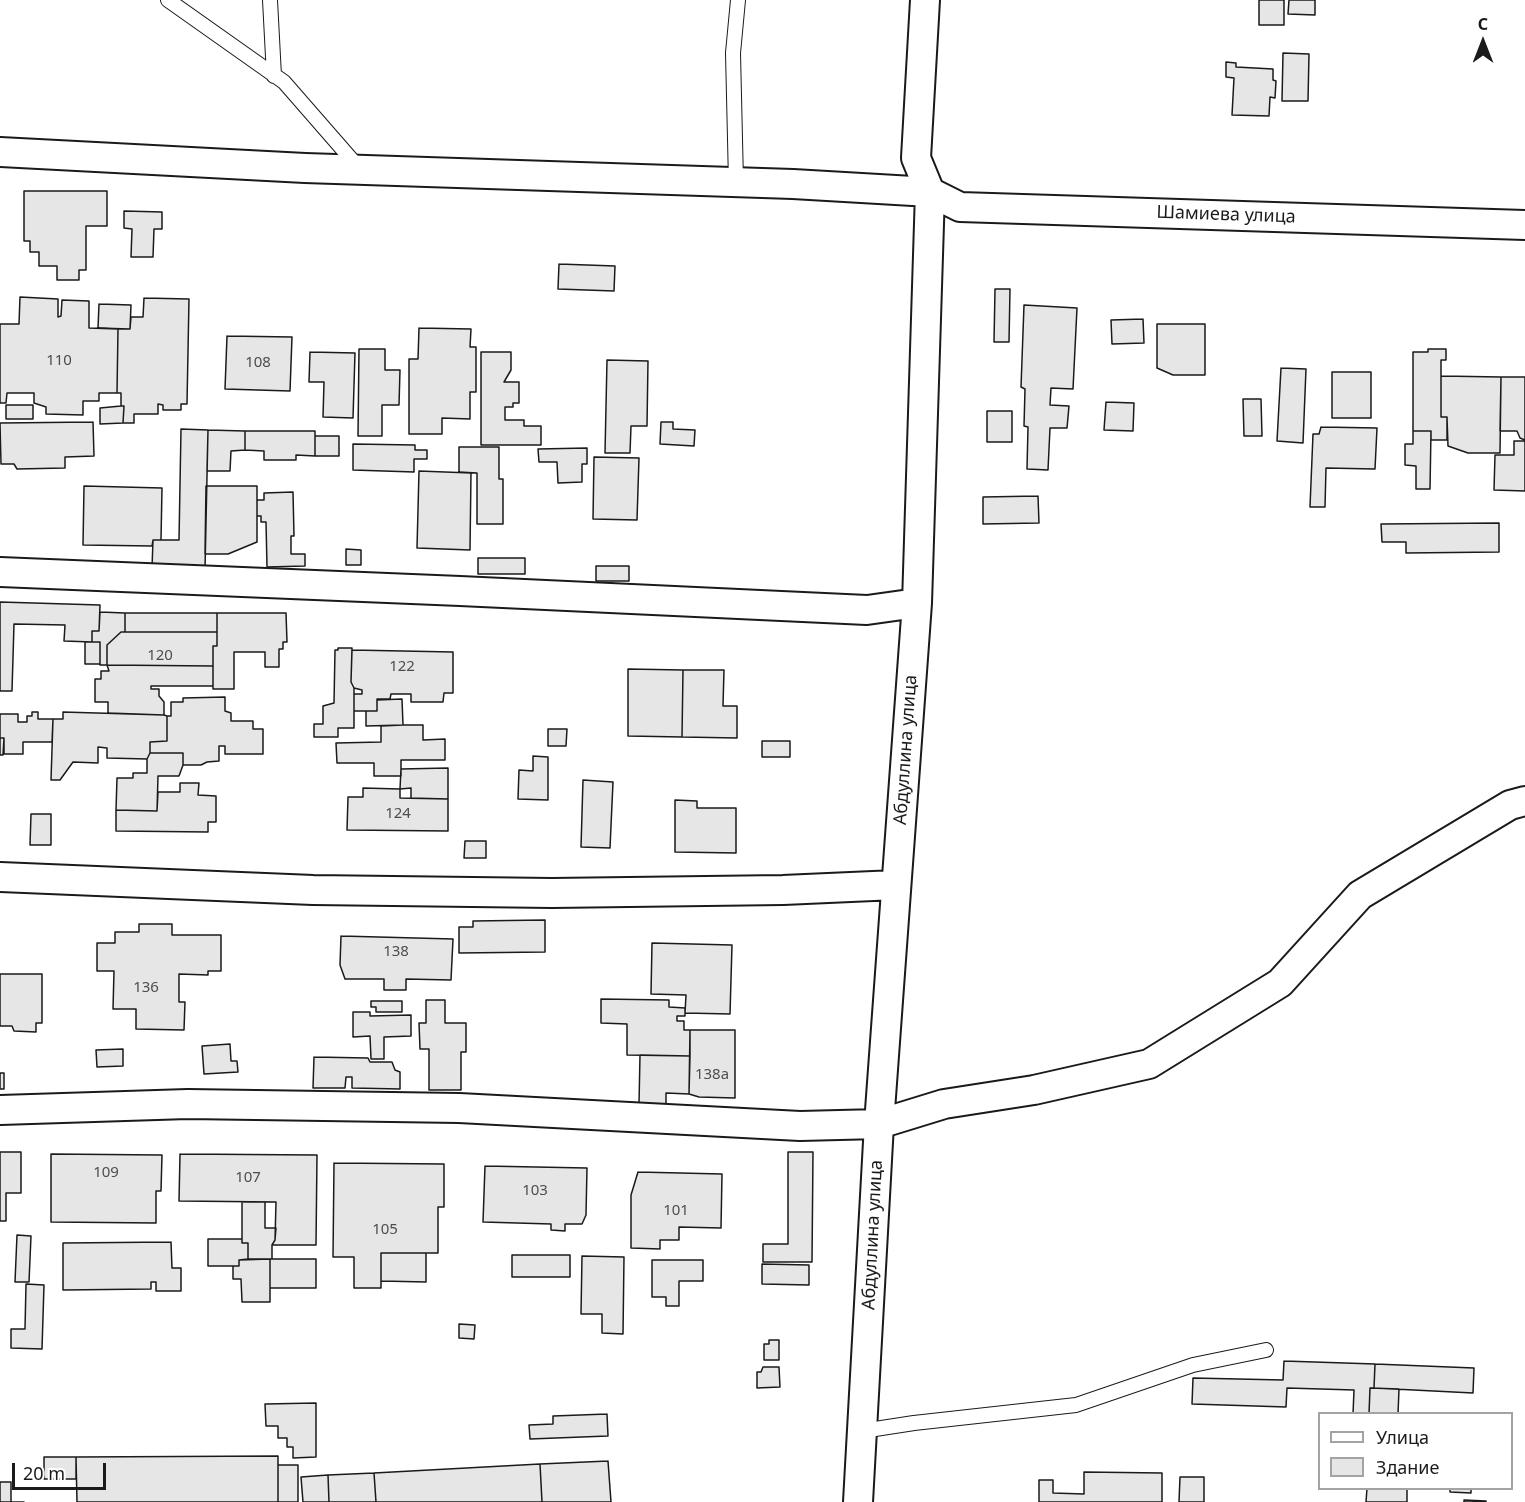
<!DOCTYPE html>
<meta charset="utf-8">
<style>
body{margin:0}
#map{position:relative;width:1525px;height:1502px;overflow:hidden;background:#fff;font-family:"Noto Sans",sans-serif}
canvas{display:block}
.legend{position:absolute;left:1318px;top:1412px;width:195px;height:78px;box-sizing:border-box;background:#fff;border:2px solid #a3a3a3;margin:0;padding:8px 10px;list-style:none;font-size:18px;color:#1a1a1a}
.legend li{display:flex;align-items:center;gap:12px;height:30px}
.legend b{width:30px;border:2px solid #a3a3a3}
.north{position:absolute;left:1453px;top:12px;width:60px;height:60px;-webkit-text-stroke:4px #fff;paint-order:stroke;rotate:0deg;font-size:16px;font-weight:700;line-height:24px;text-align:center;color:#1a1a1a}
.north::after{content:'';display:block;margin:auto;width:21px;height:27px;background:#1a1a1a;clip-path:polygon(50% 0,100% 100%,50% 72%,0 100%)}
.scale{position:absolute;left:12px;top:1463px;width:94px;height:27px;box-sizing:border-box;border:3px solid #1a1a1a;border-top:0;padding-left:8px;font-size:18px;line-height:21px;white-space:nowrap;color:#1a1a1a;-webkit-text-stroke:4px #fff;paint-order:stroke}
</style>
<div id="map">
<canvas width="1525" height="1502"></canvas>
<ul class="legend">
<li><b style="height:8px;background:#fff"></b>Улица</li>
<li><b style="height:16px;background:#e6e6e6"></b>Здание</li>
</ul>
<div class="north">С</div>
<div class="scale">20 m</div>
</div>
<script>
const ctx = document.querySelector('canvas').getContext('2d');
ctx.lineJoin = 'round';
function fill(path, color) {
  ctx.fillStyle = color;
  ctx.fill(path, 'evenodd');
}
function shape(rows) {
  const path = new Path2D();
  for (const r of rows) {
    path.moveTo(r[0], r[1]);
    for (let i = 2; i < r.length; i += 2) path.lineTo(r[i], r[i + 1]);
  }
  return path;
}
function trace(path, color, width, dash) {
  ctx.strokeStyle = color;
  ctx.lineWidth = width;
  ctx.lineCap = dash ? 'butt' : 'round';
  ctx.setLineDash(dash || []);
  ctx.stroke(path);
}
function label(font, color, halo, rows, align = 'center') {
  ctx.font = font + ' "Noto Sans",sans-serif';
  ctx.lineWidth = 4.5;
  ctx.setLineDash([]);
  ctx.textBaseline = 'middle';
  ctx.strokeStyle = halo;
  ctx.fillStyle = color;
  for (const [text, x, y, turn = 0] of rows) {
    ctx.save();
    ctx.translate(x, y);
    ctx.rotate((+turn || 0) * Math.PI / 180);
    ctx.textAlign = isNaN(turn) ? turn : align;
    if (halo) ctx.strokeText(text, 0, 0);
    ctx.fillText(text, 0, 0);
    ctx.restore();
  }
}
const building = shape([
 [1259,0,1284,0,1284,25,1259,25,1259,0],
 [1289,0,1315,0,1315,15,1288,14,1289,0],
 [1283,53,1309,54,1308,101,1282,101,1283,53],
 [1226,62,1236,63,1236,67,1273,69,1273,80,1276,81,1275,98,1270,97,1269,116,1232,115,1234,78,1226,77,1226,62],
 [24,191,107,191,107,226,86,226,86,270,79,270,79,280,57,280,57,266,39,266,39,252,30,252,30,241,24,241,24,191],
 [124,211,162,212,162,229,154,229,153,257,131,257,132,229,124,228,124,211],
 [559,264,615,266,614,291,558,289,559,264],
 [995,289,1010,289,1009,342,994,342,995,289],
 [20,297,58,299,58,317,61,316,62,300,89,301,89,328,118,329,117,393,99,393,99,401,83,401,83,415,46,414,46,407,34,403,34,393,7,393,6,403,0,403,0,324,19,324,20,297],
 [144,298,189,299,187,404,181,404,181,410,163,410,163,405,158,404,158,414,134,414,134,423,123,423,124,406,121,406,121,393,117,393,118,329,130,329,131,317,143,317,144,298],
 [99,304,131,305,130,329,98,328,99,304],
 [1024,305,1077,308,1073,389,1051,388,1050,405,1069,406,1067,428,1050,428,1048,470,1027,469,1028,427,1024,426,1025,389,1021,387,1024,305],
 [1143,319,1144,343,1112,344,1111,320,1143,319],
 [1157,324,1205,324,1205,375,1173,375,1157,368,1157,324],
 [419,328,471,329,470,347,476,347,476,392,470,392,470,419,442,418,442,434,409,434,409,359,418,359,419,328],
 [227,336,292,337,290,391,225,389,227,336],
 [359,349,385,349,385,370,400,370,399,405,382,405,382,436,358,436,359,349],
 [1428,349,1446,349,1446,360,1441,360,1441,417,1447,417,1447,440,1431,440,1431,431,1413,431,1413,352,1428,352,1428,349],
 [310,352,355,353,353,418,323,417,324,382,309,382,310,352],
 [481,352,511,352,511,370,504,382,519,382,519,403,513,403,513,407,505,407,505,420,524,420,524,426,541,426,541,445,481,445,481,352],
 [607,360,648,361,647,426,631,426,630,453,605,453,607,360],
 [1281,368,1306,369,1303,443,1277,441,1281,368],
 [1332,372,1371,372,1371,418,1332,418,1332,372],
 [1441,376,1501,377,1500,453,1468,453,1448,446,1447,417,1441,417,1441,376],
 [1501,377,1525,377,1525,440,1520,438,1517,431,1500,431,1501,377],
 [1243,399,1261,399,1262,436,1244,436,1243,399],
 [1106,402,1134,403,1133,431,1104,430,1106,402],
 [6,405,33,405,33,419,6,419,6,405],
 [121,406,124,406,123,423,100,424,100,408,121,406],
 [987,411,1012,411,1012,442,987,442,987,411],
 [93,422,94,456,65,457,65,468,17,469,14,464,1,464,0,423,93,422],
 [661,422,673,422,673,429,695,430,694,446,660,444,661,422],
 [1321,427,1377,428,1375,469,1326,468,1325,507,1310,507,1313,434,1319,434,1321,427],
 [181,429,208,430,205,569,152,568,153,540,179,540,181,429],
 [208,430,245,431,245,450,231,451,230,471,207,471,208,430],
 [245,431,315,431,315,456,296,455,296,460,264,460,264,451,245,450,245,431],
 [1413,431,1431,431,1430,489,1416,489,1416,466,1405,465,1405,444,1413,444,1413,431],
 [315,436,339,436,339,456,315,456,315,436],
 [1514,441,1525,441,1525,491,1494,490,1495,455,1514,455,1514,441],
 [353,444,415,445,415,450,427,450,427,459,414,459,414,472,353,470,353,444],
 [459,447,499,447,499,479,503,479,503,524,477,524,477,473,459,472,459,447],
 [587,448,587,464,582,464,582,482,558,483,557,462,539,462,538,449,587,448],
 [594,457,639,458,637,520,593,519,594,457],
 [419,471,471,473,470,550,417,548,419,471],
 [84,486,162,488,161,540,153,540,152,546,83,545,84,486],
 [206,486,257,486,257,542,228,554,205,554,206,486],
 [293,492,294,536,291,536,291,554,305,554,305,566,267,567,266,522,261,522,261,516,257,516,257,500,264,500,264,493,293,492],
 [1038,496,1039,523,983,524,983,497,1038,496],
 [1499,523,1499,552,1406,553,1406,542,1382,542,1381,524,1499,523],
 [346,549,361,550,361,565,346,565,346,549],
 [478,558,525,558,525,574,478,574,478,558],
 [596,566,629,566,629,581,596,581,596,566],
 [0,602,100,605,99,631,92,631,92,642,64,641,65,625,14,624,12,691,0,691,0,602],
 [100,612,125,613,125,632,121,632,107,645,107,665,100,665,100,642,92,642,92,631,99,631,100,612],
 [125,613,217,613,217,632,125,632,125,613],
 [217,613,286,613,287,642,283,642,283,649,279,649,279,667,265,667,265,652,234,652,234,689,213,689,213,646,217,646,217,613],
 [121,632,217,632,217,646,213,646,213,666,107,665,107,645,121,632],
 [85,642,100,642,100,664,85,664,85,642],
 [338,648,352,648,351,682,354,688,354,728,338,728,338,737,314,737,314,724,323,724,323,706,334,703,335,650,338,650,338,648],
 [352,650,453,652,453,693,444,693,443,702,411,702,411,694,391,694,390,699,377,699,377,711,354,711,354,694,362,694,362,690,354,688,351,682,352,650],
 [107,665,213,666,213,686,151,686,151,689,159,689,159,696,164,702,164,715,108,713,108,702,95,702,95,679,101,679,101,671,109,671,107,665],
 [628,669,683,670,682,737,628,736,628,669],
 [683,670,724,670,723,706,737,706,737,738,682,737,683,670],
 [225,697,225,711,231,713,231,721,253,721,253,729,263,729,263,754,225,754,225,746,219,746,219,761,207,762,201,765,183,765,183,753,150,753,150,742,167,741,167,716,171,716,171,702,183,702,183,698,225,697],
 [402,699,403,725,366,726,366,711,377,711,377,700,402,699],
 [32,712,38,712,38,719,53,719,52,742,23,742,23,754,4,754,4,738,0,738,0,714,18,714,18,722,27,722,27,716,32,716,32,712],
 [63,712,164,715,167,716,167,741,150,742,150,753,147,759,107,758,107,748,98,747,98,763,73,762,60,780,51,780,53,719,63,719,63,712],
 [403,725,423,725,423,740,445,739,445,760,401,760,401,776,374,776,374,763,337,763,336,743,381,742,381,726,403,725],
 [548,729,567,729,566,746,548,746,548,729],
 [0,738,4,738,3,755,0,755,0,738],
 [762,741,790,741,790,757,762,757,762,741],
 [150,753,183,753,183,765,179,776,158,776,157,811,116,810,117,778,133,778,133,773,147,773,147,759,150,753],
 [533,756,548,757,548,800,518,799,519,770,533,771,533,756],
 [448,768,448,799,411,798,411,788,400,789,401,769,448,768],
 [583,780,613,782,610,848,581,847,583,780],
 [180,783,199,783,198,795,216,796,216,822,208,822,208,832,116,831,116,810,157,811,158,792,180,792,180,783],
 [363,788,400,789,400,798,448,799,448,831,347,830,348,797,363,797,363,788],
 [675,800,697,801,697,808,736,808,736,853,675,852,675,800],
 [31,814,51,814,51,845,30,845,31,814],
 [465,841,486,841,486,858,464,858,465,841],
 [545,920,545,952,459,953,459,927,473,927,473,921,545,920],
 [139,924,172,924,172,935,221,935,221,971,208,971,208,975,179,974,179,1002,185,1002,184,1030,136,1029,136,1009,113,1009,114,971,97,971,97,943,115,943,115,932,139,932,139,924],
 [341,936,453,939,451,980,406,979,406,990,384,990,384,979,345,979,340,965,341,936],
 [652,943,732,945,730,1014,685,1013,686,995,651,994,652,943],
 [0,974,42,974,42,1023,36,1023,36,1032,14,1031,12,1026,0,1026,0,974],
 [601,999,669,1000,669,1007,685,1008,685,1016,677,1016,677,1021,684,1021,684,1030,690,1030,690,1056,627,1055,627,1024,601,1023,601,999],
 [426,1000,445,1000,445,1023,466,1023,466,1052,461,1052,461,1090,429,1090,429,1049,420,1049,419,1023,426,1023,426,1000],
 [371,1001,402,1001,402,1012,376,1012,376,1007,371,1007,371,1001],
 [353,1012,370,1012,370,1016,411,1015,411,1036,384,1037,384,1059,371,1059,370,1036,353,1037,353,1012],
 [690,1030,735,1030,735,1098,699,1097,689,1094,690,1030],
 [230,1044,231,1061,237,1061,238,1072,204,1074,202,1046,230,1044],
 [123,1049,123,1066,97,1067,96,1050,123,1049],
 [640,1055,690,1056,689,1094,666,1093,666,1105,639,1104,640,1055],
 [314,1057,368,1058,370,1062,392,1062,395,1070,400,1072,400,1089,352,1088,352,1077,346,1077,345,1088,313,1088,314,1057],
 [0,1073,4,1073,4,1089,0,1089,0,1073],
 [0,1152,21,1152,21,1193,6,1193,6,1221,0,1221,0,1152],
 [788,1152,813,1152,812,1262,763,1262,763,1244,788,1244,788,1152],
 [51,1154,162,1155,161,1191,156,1191,156,1223,51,1222,51,1154],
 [180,1154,317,1155,316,1245,272,1245,275,1240,276,1202,179,1201,180,1154],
 [334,1163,444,1164,444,1207,438,1207,438,1253,381,1253,381,1288,354,1288,354,1257,333,1257,334,1163],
 [485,1166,587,1168,586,1215,582,1224,565,1224,565,1231,551,1230,551,1224,483,1222,485,1166],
 [638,1172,722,1174,721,1228,679,1227,679,1240,660,1240,660,1249,631,1248,631,1195,638,1172],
 [242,1202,265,1202,265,1228,276,1228,275,1240,272,1245,272,1259,248,1259,248,1243,242,1243,242,1202],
 [17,1235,31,1236,29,1282,15,1282,17,1235],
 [208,1239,242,1239,242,1243,248,1243,248,1259,239,1260,239,1266,208,1266,208,1239],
 [171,1242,172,1268,181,1268,181,1291,156,1291,156,1282,151,1282,151,1289,63,1290,63,1243,171,1242],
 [381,1253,426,1253,426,1282,381,1281,381,1253],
 [512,1255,570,1255,570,1277,512,1277,512,1255],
 [582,1256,624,1257,623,1334,602,1333,602,1314,581,1314,582,1256],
 [270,1259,316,1259,316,1288,270,1288,270,1259],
 [270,1259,270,1302,242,1302,241,1279,233,1279,233,1266,239,1266,239,1260,270,1259],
 [652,1260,703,1260,703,1281,679,1281,679,1306,666,1306,666,1297,652,1297,652,1260],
 [762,1264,809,1265,809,1285,762,1284,762,1264],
 [26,1284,44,1285,42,1349,11,1348,11,1329,25,1329,26,1284],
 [459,1324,475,1325,474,1339,459,1338,459,1324],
 [769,1340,779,1340,779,1360,764,1360,764,1344,769,1344,769,1340],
 [1284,1361,1375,1364,1374,1388,1370,1388,1369,1414,1353,1414,1354,1390,1287,1388,1286,1407,1192,1404,1193,1378,1283,1380,1284,1361],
 [1375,1364,1474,1368,1473,1393,1374,1388,1375,1364],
 [763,1367,779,1367,780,1387,757,1388,757,1372,761,1372,763,1367],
 [1370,1388,1399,1389,1398,1414,1369,1414,1370,1388],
 [316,1403,316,1457,293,1458,293,1447,287,1447,287,1438,278,1438,278,1426,266,1426,265,1404,316,1403],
 [607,1414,608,1436,530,1439,529,1425,553,1424,553,1416,607,1414],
 [278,1456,278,1502,77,1502,76,1457,278,1456],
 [44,1457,76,1457,76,1479,44,1479,44,1457],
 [608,1461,611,1502,542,1502,540,1464,608,1461],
 [540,1464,542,1502,376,1502,374,1473,540,1464],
 [278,1465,298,1465,298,1502,278,1502,278,1465],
 [1084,1472,1162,1473,1162,1502,1039,1502,1039,1480,1053,1480,1053,1493,1084,1494,1084,1472],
 [374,1473,376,1502,329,1502,328,1475,374,1473],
 [328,1475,329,1502,303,1502,301,1477,328,1475],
 [1180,1477,1204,1477,1204,1502,1179,1502,1180,1477],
 [0,1482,11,1482,11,1502,24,1502,0,1502,0,1482],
 [1367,1488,1407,1488,1407,1502,1366,1502,1367,1488],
 [1450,1488,1471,1488,1471,1493,1450,1492,1450,1488],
 [1464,1500,1486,1501,1486,1502,1464,1502,1464,1500]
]);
const service = shape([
 [168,0,284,82,359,168],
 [270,0,274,76],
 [736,182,733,53,738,0],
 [862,1431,914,1423,1076,1405,1193,1365,1266,1350]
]);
const minor = shape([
 [0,152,305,168,793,184,930,192,960,207,1525,225],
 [0,572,460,591,867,610,917,603],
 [0,877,313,890,552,893,783,890,896,885],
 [0,1110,188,1104,459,1108,800,1126,879,1124,944,1104,1034,1090,1149,1064,1280,983,1360,895,1510,805,1525,801],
 [858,1502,879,1124,917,603,930,192,916,158,925,0]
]);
const numberNames = [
 ["110",59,361],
 ["108",258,363],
 ["120",160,656],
 ["122",402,667],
 ["124",398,814],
 ["138",396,952],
 ["136",146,988],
 ["138а",712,1075],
 ["109",106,1173],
 ["107",248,1178],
 ["103",535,1191],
 ["101",676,1211],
 ["105",385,1230]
];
const streetNames = [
 ["Шамиева улица",1226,215,2],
 ["Абдуллина улица",906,750,-86],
 ["Абдуллина улица",873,1235,-87]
];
fill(building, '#e6e6e6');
trace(building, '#1a1a1a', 1.5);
trace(service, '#1a1a1a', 16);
trace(minor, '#1a1a1a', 32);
trace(service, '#fff', 14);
trace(minor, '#fff', 28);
label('15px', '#4d4d4d', null, numberNames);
label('18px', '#1a1a1a', '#fff', streetNames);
</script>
